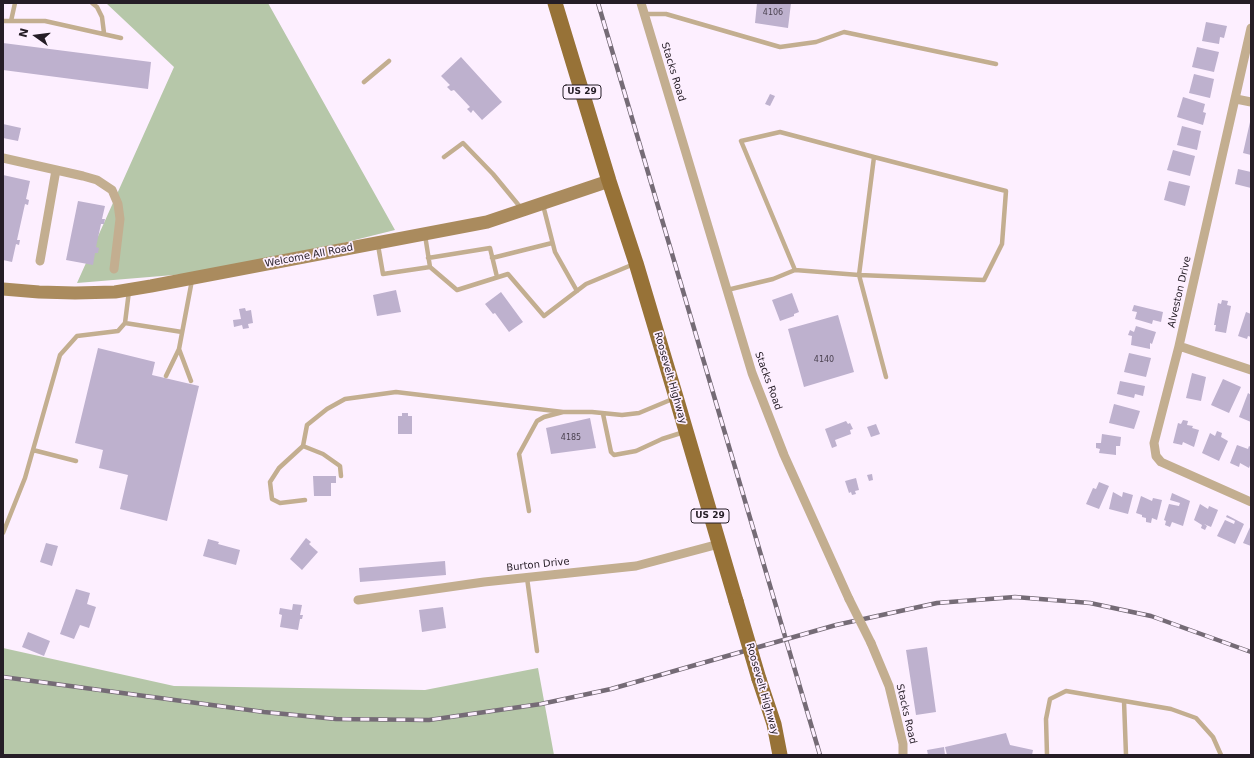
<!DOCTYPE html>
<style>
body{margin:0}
#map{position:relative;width:1254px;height:758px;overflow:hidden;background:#fdefff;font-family:"DejaVu Sans",sans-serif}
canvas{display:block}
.frame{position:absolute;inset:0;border:4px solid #251d26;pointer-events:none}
.north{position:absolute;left:16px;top:16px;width:40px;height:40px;-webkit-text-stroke:3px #fdefff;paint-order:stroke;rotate:284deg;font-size:11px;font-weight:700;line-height:16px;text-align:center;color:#251d26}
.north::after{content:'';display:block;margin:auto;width:14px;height:18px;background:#251d26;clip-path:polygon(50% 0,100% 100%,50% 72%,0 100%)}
</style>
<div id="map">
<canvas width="1254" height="758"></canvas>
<div class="frame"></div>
<div class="north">N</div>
</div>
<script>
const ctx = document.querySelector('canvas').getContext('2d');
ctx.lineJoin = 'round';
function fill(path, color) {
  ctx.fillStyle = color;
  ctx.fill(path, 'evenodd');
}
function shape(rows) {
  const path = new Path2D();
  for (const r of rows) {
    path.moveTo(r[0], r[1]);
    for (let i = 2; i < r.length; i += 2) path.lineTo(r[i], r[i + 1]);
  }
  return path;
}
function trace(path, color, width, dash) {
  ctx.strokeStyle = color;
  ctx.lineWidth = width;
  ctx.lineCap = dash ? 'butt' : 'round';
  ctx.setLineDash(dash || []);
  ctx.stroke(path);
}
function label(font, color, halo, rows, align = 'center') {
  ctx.font = font + ' "DejaVu Sans",sans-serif';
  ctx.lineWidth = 3.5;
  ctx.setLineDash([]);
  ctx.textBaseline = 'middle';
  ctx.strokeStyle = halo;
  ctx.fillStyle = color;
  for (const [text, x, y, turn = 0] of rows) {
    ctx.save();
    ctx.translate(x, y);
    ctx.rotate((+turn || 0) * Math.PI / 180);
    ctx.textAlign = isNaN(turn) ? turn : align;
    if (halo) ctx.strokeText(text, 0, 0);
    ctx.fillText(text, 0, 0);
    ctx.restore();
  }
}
const forest = shape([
 [106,3,268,3,395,230,234,270,77,283,174,67],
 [3,648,174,686,425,690,538,668,554,755,3,755]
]);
const building = shape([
 [757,3,791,3,788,28,755,23],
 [1206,22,1227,26,1224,38,1220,37,1219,44,1202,41],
 [3,43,151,62,148,89,3,70],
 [1197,47,1219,52,1214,72,1192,67],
 [461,57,502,102,482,120,473,110,471,113,467,109,470,107,454,90,451,91,447,87,450,85,441,76],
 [1194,74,1214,79,1210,98,1189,93],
 [770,94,775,96,770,106,765,104],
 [1183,97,1205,104,1203,112,1206,113,1203,125,1177,117],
 [1250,122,1251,122,1251,155,1243,153],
 [3,124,21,128,18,141,3,138],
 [1182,126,1201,131,1197,150,1177,145],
 [1173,150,1195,156,1190,176,1167,170],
 [1238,169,1251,172,1251,188,1235,184],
 [3,175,30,181,26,199,29,200,28,205,25,204,17,240,20,240,19,245,16,244,12,262,3,260],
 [1169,181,1190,186,1185,206,1164,200],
 [78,201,105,206,102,219,105,219,104,224,101,224,96,247,99,248,98,253,95,253,93,265,66,260],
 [396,290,401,312,377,316,373,295],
 [501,292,523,322,509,332,495,313,493,314,485,304],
 [792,293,799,312,794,314,794,316,780,321,772,300],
 [1222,300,1228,301,1227,305,1231,306,1226,333,1215,331,1216,325,1214,325,1218,303,1221,304],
 [1134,305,1163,312,1161,322,1153,320,1152,324,1135,319,1137,312,1132,311],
 [245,308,246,311,251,310,253,323,248,324,249,328,243,329,242,325,234,327,233,320,241,319,239,309],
 [1246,312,1251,314,1251,337,1248,336,1247,339,1238,336],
 [838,315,854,372,804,387,788,329],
 [1136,326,1156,332,1152,344,1150,343,1150,349,1131,345,1132,336,1128,335,1130,330,1134,332],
 [98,348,155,362,152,375,199,386,167,521,120,509,128,475,99,468,103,450,75,443],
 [1129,353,1151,358,1146,377,1124,372],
 [1192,373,1206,377,1201,401,1186,398],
 [1223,379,1241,387,1229,413,1211,405],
 [1120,381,1145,386,1143,396,1135,394,1134,398,1117,394],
 [1248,393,1251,395,1251,422,1239,417],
 [1114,404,1140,411,1134,429,1109,423],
 [402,413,408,413,408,416,412,416,412,434,398,434,398,416,402,416],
 [590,418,596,448,551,454,546,428],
 [1183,420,1188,421,1187,425,1193,426,1192,428,1199,430,1194,447,1183,442,1182,445,1173,443,1178,423,1181,424],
 [846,421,848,424,850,423,853,429,850,430,851,434,835,440,837,446,832,448,825,429],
 [876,424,880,434,871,437,867,427],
 [1217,431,1222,433,1221,437,1228,441,1219,461,1202,453,1210,433,1215,436],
 [1102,434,1121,437,1120,446,1116,446,1116,455,1099,453,1100,449,1096,448,1096,443,1101,443],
 [1237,445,1248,449,1249,446,1251,447,1251,463,1249,468,1240,463,1239,467,1230,463],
 [872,474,873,480,869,481,867,475],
 [313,476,336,476,336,483,331,483,331,496,314,496],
 [856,478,859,490,855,491,856,494,852,495,851,492,849,493,845,481],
 [1099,482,1109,486,1099,509,1086,504,1093,488,1096,489],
 [1113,492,1122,497,1123,492,1133,495,1128,514,1109,509],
 [1172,493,1190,501,1183,526,1172,522,1170,527,1165,525,1166,521,1164,520,1169,504,1179,506,1180,503,1170,500],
 [1141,496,1152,501,1153,498,1162,500,1157,520,1152,518,1151,523,1146,522,1146,518,1142,517,1142,515,1136,513],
 [1200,504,1208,509,1209,506,1218,510,1211,527,1204,524,1207,526,1205,530,1201,528,1202,525,1194,520],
 [1227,515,1244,524,1235,544,1217,536,1225,520,1234,524,1235,521,1226,517],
 [1251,525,1251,546,1243,543],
 [306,538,311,542,309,544,318,552,302,570,290,559],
 [208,539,219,542,218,544,240,550,236,565,203,556],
 [46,543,58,546,52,566,40,562],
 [445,561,446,575,360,582,359,568],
 [76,589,90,593,87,604,96,607,89,628,80,625,74,639,60,634],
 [293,604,302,605,300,615,303,615,302,619,300,619,298,630,280,627,282,615,279,614,280,608,292,610],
 [443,607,446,628,422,632,419,610],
 [28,632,50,641,44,656,22,647],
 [927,647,936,712,916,715,906,650],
 [1006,733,1010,745,1033,750,1032,755,947,755,945,747],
 [944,747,945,755,928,755,927,750]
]);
const lane = shape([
 [92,3,97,7,102,17,104,33],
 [644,14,666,14,780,47,816,42,844,32,996,64],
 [3,21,45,21,121,38],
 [11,21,15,3],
 [364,82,389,61],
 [444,157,463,143,493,174,521,208],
 [874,157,1006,191,1002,244,984,280,859,275,874,157],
 [543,205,555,252,577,291],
 [425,235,430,267],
 [378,245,383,274,430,267,457,290,508,274,544,316,586,284,634,264],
 [428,258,490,248,497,277],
 [492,258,552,243],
 [795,270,741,141,780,132,874,157],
 [727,290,773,279,795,270,859,275,886,377],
 [125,323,182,332],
 [179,349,191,381],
 [166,376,179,349,192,280],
 [603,414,611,452,614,455,636,451,662,439,684,432],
 [303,446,323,454,340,466,341,476],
 [33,450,76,461],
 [305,500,280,503,272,499,270,482,279,468,303,446,307,425,327,409,345,399,396,392,563,412],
 [529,511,519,454,537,421,544,417,563,412,592,412,622,415,639,413,675,398],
 [3,533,25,478,60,355,77,336,118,331,125,323,129,291],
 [527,578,537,651],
 [1124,701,1126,755],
 [1047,755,1046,719,1050,699,1066,691,1171,709,1196,718,1213,737,1221,755]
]);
const street = shape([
 [641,3,752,373,784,455,849,599],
 [1251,28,1179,346,1154,443,1156,456,1161,462,1251,502],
 [1236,99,1251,102],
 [3,158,83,176,97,180,112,190,118,204,120,219,114,269],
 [40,261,56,170],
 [1179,346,1251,370],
 [358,600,484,582,636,566,719,544],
 [871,643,889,686,903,744,903,755]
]);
const secondary = shape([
 [3,289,39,292,75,293,115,292,151,286,487,222,609,181]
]);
const primary = shape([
 [555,3,609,181,636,263,676,397,736,601],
 [759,679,774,724,780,755]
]);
const rail = shape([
 [598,3,820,755],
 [3,677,264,712,336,719,429,720,541,704,611,689,836,625,937,603,1015,597,1090,603,1151,616,1251,652]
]);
const streetBridge = shape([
 [849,599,871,643]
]);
const primaryBridge = shape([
 [736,601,759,679]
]);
const numberNames = [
 ["4106",773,13],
 ["4140",824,360],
 ["4185",571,438]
];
const shields = [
 [582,92,38],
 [710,516,38]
];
const shieldNames = [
 ["US 29",582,92],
 ["US 29",710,516]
];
const streetNames = [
 ["Stacks Road",673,72,73],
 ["Welcome All Road",309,256,-11],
 ["Alveston Drive",1180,292,-77],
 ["Roosevelt Highway",670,378,74],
 ["Stacks Road",768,381,70],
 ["Burton Drive",538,565,-6],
 ["Roosevelt Highway",762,689,74],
 ["Stacks Road",906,714,77]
];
fill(forest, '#b6c7a9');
fill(building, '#beb1ce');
trace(lane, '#c3ae90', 4.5);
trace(street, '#c3ae90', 9);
trace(secondary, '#aa8b5e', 13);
trace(primary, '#977237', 15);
trace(rail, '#756b76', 4.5);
trace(rail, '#fdefff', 3, [9]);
trace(streetBridge, '#c3ae90', 9);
trace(primaryBridge, '#977237', 15);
label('8px', '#4b4250', null, numberNames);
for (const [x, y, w] of shields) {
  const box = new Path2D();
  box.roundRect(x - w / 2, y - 7, w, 14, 3);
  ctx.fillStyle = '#fdefff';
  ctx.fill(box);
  trace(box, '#251d26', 1);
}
label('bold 9px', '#251d26', null, shieldNames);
label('10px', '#251d26', '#fdefff', streetNames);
</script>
